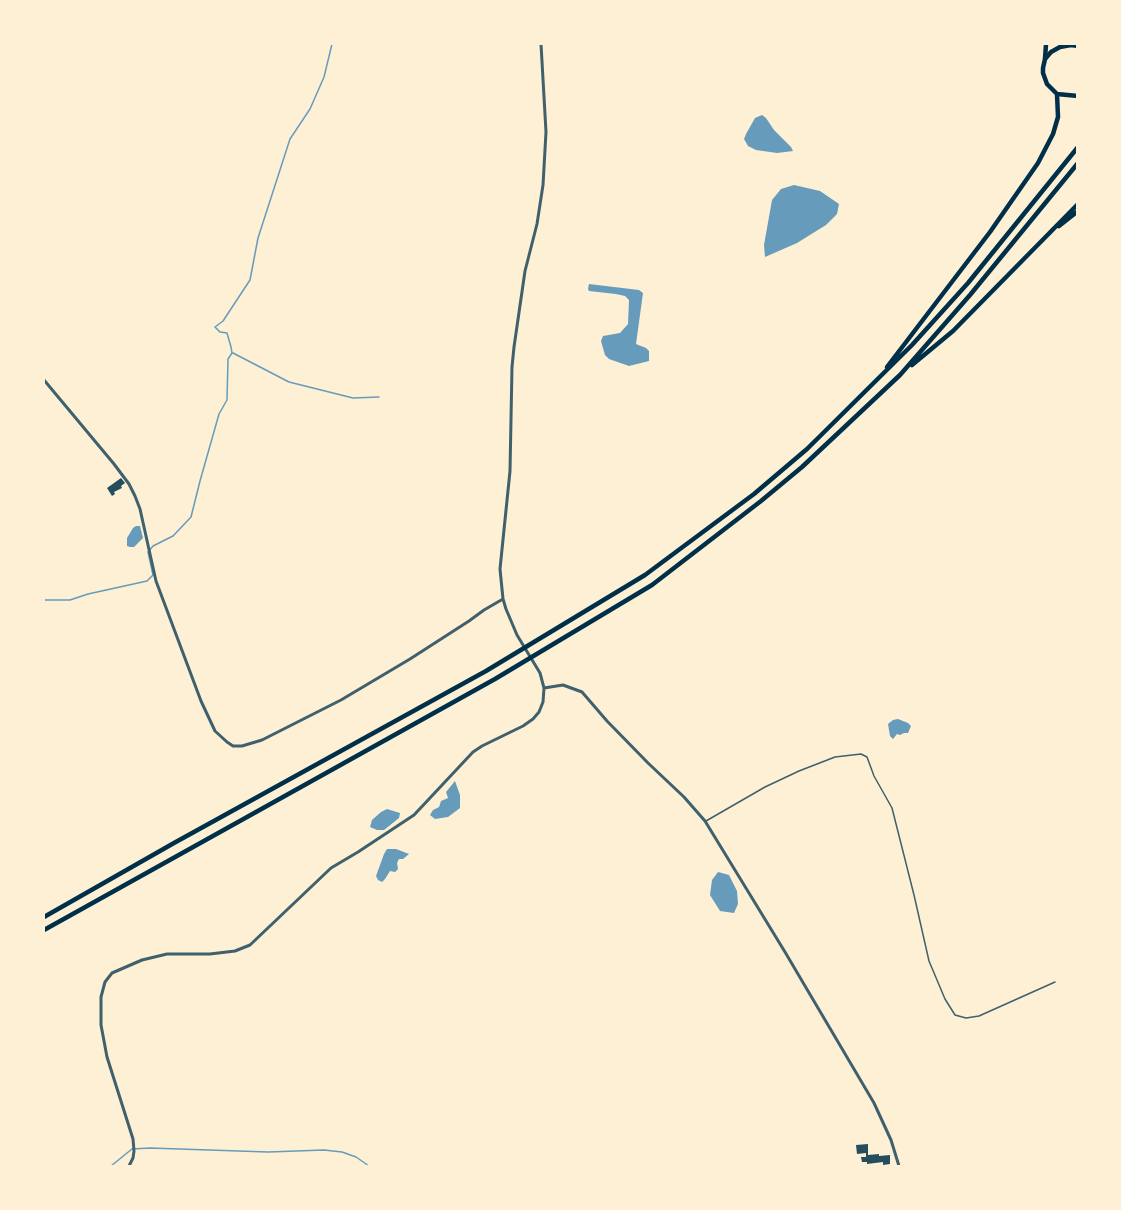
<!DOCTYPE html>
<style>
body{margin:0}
#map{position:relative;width:1121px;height:1210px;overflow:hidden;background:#fdf0d5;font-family:"DM Sans",sans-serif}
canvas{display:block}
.frame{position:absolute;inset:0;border:45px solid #fdf0d5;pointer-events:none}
</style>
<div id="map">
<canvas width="1121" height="1210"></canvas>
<div class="frame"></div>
</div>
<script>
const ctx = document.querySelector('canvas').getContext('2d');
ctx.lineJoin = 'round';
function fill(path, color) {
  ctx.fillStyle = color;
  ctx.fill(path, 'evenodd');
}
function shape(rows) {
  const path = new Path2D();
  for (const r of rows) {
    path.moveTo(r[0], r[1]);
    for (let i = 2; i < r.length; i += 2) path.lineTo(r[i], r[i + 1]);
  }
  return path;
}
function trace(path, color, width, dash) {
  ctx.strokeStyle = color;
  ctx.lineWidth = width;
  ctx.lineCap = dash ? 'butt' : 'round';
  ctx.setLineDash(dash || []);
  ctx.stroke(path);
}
const water = shape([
 [762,115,766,118,774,130,791,147,793,151,777,153,756,150,748,146,744,139,746,134,755,118],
 [794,185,820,191,839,204,837,214,826,225,797,243,765,257,764,245,772,200,781,189],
 [589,284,639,290,643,293,636,344,646,348,649,351,649,361,629,366,609,359,605,355,601,341,603,336,620,333,628,324,629,300,625,296,616,294,589,291,588,289],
 [136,526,140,526,143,538,134,547,130,547,127,546,127,538,133,528],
 [898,719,908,723,911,726,908,733,904,733,900,735,897,734,893,739,890,736,888,724,893,720],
 [455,781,460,795,460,808,448,817,435,819,430,815,433,810,439,807,441,801,448,798,446,792],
 [387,809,400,813,399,818,384,830,377,830,370,827,372,820,381,812],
 [387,849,396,849,409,854,403,859,399,859,397,863,398,869,395,872,390,871,385,879,382,882,378,880,376,876,384,854],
 [718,872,729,875,737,891,738,904,734,913,720,911,710,895,712,880]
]);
const stream = shape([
 [233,353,289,382,353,398,379,397],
 [44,600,70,600,88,594,147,581,153,575,148,552,153,546,173,536,191,517,200,481,219,414,227,400,228,359,232,353,231,347,227,333,220,332,215,327,223,321,250,280,258,238,290,139,310,109,324,77,332,44],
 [111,1166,132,1149,150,1148,268,1152,324,1150,342,1152,356,1157,369,1166]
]);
const building = shape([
 [121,478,125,483,121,486,122,488,114,492,115,494,112,496,107,488],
 [868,1144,868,1155,879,1154,879,1156,890,1155,890,1164,883,1165,883,1162,867,1164,867,1162,862,1162,861,1157,866,1157,866,1153,857,1154,856,1145]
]);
const service = shape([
 [706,821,765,787,799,771,835,757,861,754,867,757,874,776,892,808,914,895,929,961,945,999,955,1015,966,1018,979,1016,1055,982]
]);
const minor = shape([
 [44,380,114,464,129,484,135,496,140,509,156,581,201,701,215,731,227,742,233,746,242,746,262,740,341,700,410,659,469,621,484,610,503,599],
 [544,688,563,685,582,692,607,721,648,763,684,797,705,821,785,952,874,1103,891,1140,899,1166],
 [129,1166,133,1158,134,1151,133,1139,107,1057,101,1025,101,997,105,982,112,973,142,960,167,954,210,954,235,951,250,945,331,868,358,852,414,815,473,752,482,746,523,726,533,719,539,712,543,702,544,688,540,673,517,635,506,609,503,599,500,569,510,471,512,367,514,347,525,271,537,224,543,185,546,132,541,44]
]);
const primary = shape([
 [1045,59,1046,44]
]);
const trunk = shape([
 [1078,46,1071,45,1060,47,1051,52,1045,59,1043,68,1043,73,1047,84,1057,94,1078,96],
 [1059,226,1078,211],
 [912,365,953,331,1078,204],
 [887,367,990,232,1038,163,1053,134,1058,117,1057,94],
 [44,917,174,843,486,671,645,575,754,494,807,449,912,345,968,283,1078,147],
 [44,930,495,679,652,585,761,501,802,467,900,375,970,295,1078,163]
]);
fill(water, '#669bbc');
trace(stream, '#669bbc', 1.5);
fill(building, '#264d5e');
trace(service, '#3f606c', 1.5);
trace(minor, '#3f606c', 3);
trace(primary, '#003049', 4.5);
trace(trunk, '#003049', 4.5);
</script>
